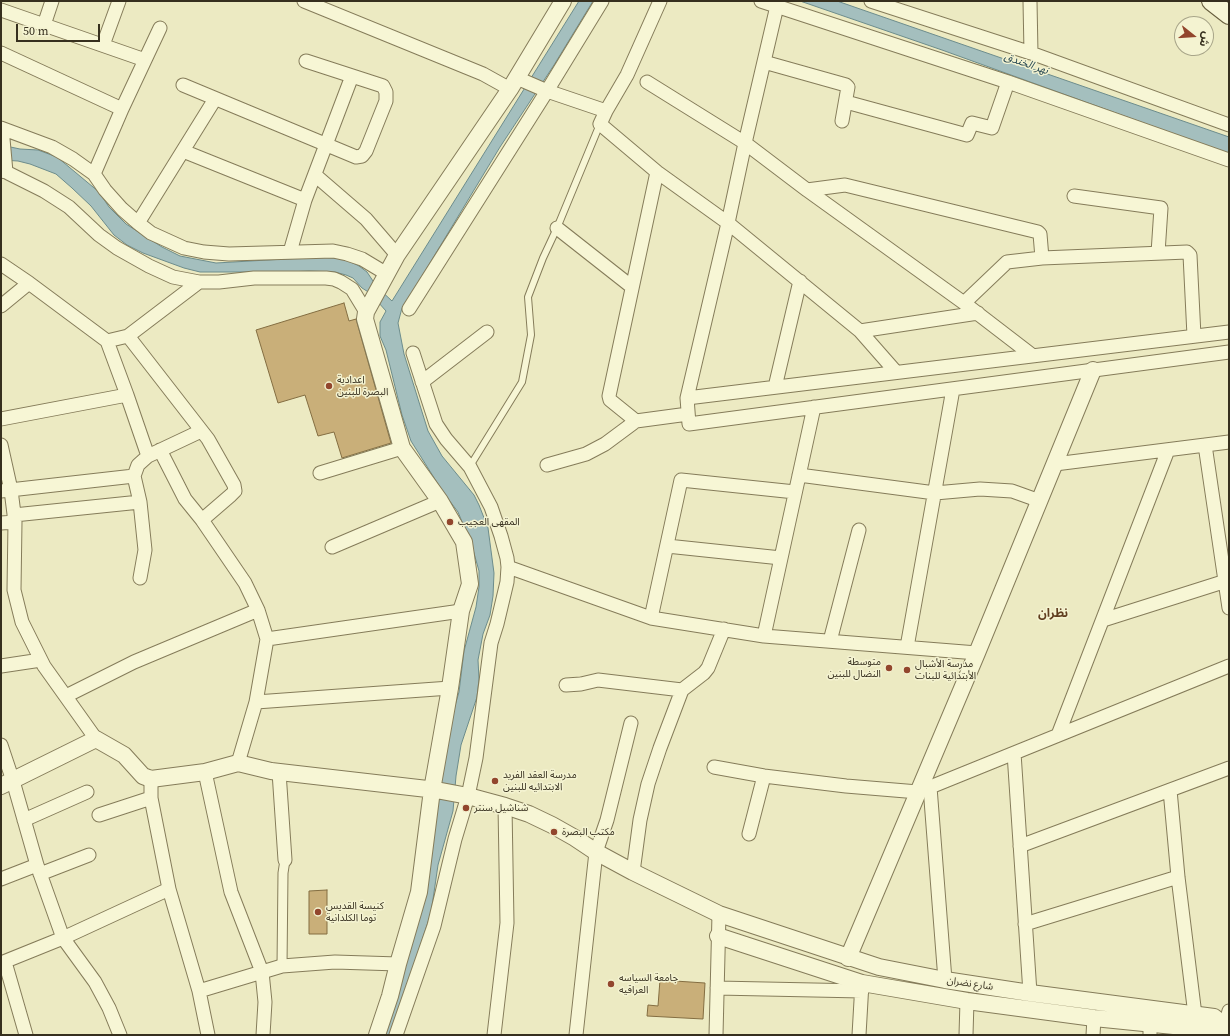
<!DOCTYPE html>
<meta charset="utf-8">
<style>
body{margin:0}
#map{position:relative;width:1230px;height:1036px;overflow:hidden;background:#eceac2;font-family:"Source Serif 4","Noto Sans Arabic",serif}
canvas{display:block}
.frame{position:absolute;inset:0;border:2px solid #362f1e;pointer-events:none}
.north{position:absolute;left:1174px;top:16px;width:40px;height:40px;box-sizing:border-box;background:#f4f3d1;border:1px solid #a8a589;border-radius:50%;rotate:107deg;font-size:11px;font-weight:700;line-height:16px;text-align:center;color:#362f1e}
.north::after{content:'';display:block;margin:auto;width:14px;height:18px;background:#92462d;clip-path:polygon(50% 0,100% 100%,50% 72%,0 100%)}
.scale{position:absolute;left:16px;top:24px;width:84px;height:18px;box-sizing:border-box;border:2px solid #362f1e;border-top:0;padding-left:5px;font-size:12px;line-height:14px;white-space:nowrap;color:#362f1e;-webkit-text-stroke:3px #f4f3d1;paint-order:stroke}
</style>
<div id="map">
<canvas width="1230" height="1036"></canvas>
<div class="frame"></div>
<div class="north">ش</div>
<div class="scale">50 m</div>
</div>
<script>
const ctx = document.querySelector('canvas').getContext('2d');
ctx.lineJoin = 'round';
function fill(path, color) {
  ctx.fillStyle = color;
  ctx.fill(path, 'evenodd');
}
function shape(rows) {
  const path = new Path2D();
  for (const r of rows) {
    path.moveTo(r[0], r[1]);
    for (let i = 2; i < r.length; i += 2) path.lineTo(r[i], r[i + 1]);
  }
  return path;
}
function trace(path, color, width, dash) {
  ctx.strokeStyle = color;
  ctx.lineWidth = width;
  ctx.lineCap = dash ? 'butt' : 'round';
  ctx.setLineDash(dash || []);
  ctx.stroke(path);
}
function label(font, color, halo, rows, align = 'center') {
  ctx.font = font + ' "Source Serif 4","Noto Sans Arabic",serif';
  ctx.lineWidth = 3;
  ctx.setLineDash([]);
  ctx.textBaseline = 'middle';
  ctx.strokeStyle = halo;
  ctx.fillStyle = color;
  for (const [text, x, y, turn = 0] of rows) {
    ctx.save();
    ctx.translate(x, y);
    ctx.rotate((+turn || 0) * Math.PI / 180);
    ctx.textAlign = isNaN(turn) ? turn : align;
    if (halo) ctx.strokeText(text, 0, 0);
    ctx.fillText(text, 0, 0);
    ctx.restore();
  }
}
const water = shape([
 [579,1,593,1,554,65,500,147,410,296,402,308,398,323,404,354,428,431,442,456,474,495,479,505,488,528,494,573,493,596,490,615,483,634,478,660,479,679,477,697,461,745,456,776,453,811,438,865,431,913,391,1035,384,1035,434,827,449,726,459,692,464,651,476,607,479,587,479,571,472,546,458,512,443,492,411,441,402,415,386,350,380,336,380,322,386,311,370,293,362,288,353,278,346,275,335,272,309,271,288,272,200,272,184,268,143,253,127,245,114,235,91,206,72,188,56,174,30,164,18,161,1,160,1,145,20,149,38,150,57,157,99,192,109,207,126,224,162,247,180,256,216,263,319,257,336,258,347,260,359,266,367,272,377,287,392,301,579,1],
 [800,1,837,1,1229,137,1229,154,942,50,800,1]
]);
const building = shape([
 [344,303,349,321,356,319,391,443,342,458,334,432,318,436,305,395,278,403,256,330,344,303],
 [327,890,327,934,309,934,309,891,327,890],
 [660,980,705,983,703,1019,647,1016,648,1005,658,1006,660,980]
]);
const service = shape([
 [470,466,522,382,531,335,528,297,543,258,557,228,600,124]
]);
const pedestrian = shape([
 [282,966,283,873,285,860]
]);
const minor = shape([
 [304,1,483,74,510,89],
 [660,1,627,75,606,111,600,124,657,172,728,223,860,331,896,372],
 [761,1,1008,82,1229,160],
 [871,1,1031,53,1229,125],
 [1030,1,1031,53],
 [777,6,745,143,728,223,687,398,689,424,1229,352],
 [1,10,145,60],
 [44,25,52,1],
 [103,45,119,1],
 [1,53,122,109],
 [764,62,846,85,848,87,842,121],
 [517,78,547,91,606,111],
 [647,82,745,143,807,190,964,303,1033,356],
 [183,85,356,157,362,156,366,151,386,101,386,92,383,86,306,61],
 [846,102,967,135,972,123,992,128,1008,82],
 [1,128,52,147,73,159,94,174,105,190,122,209,138,223,151,233,184,248,204,252,229,254,333,251,347,254,362,259,387,274],
 [3,129,3,139,6,172],
 [183,151,305,200],
 [1,171,6,172,44,191,69,207,99,235,117,248,149,266,173,277,199,282,219,282,254,278,326,278,334,279,341,282,352,289,366,312],
 [94,174,122,109,160,28],
 [315,175,366,219,397,255],
 [807,190,845,185,1038,232,1040,234,1042,258],
 [1074,196,1161,208,1158,253],
 [138,223,215,99],
 [557,228,632,287],
 [290,252,305,200,352,76],
 [1,264,29,283,107,341,127,395,148,456],
 [964,303,1007,262,1042,258,1187,252,1190,255,1194,336],
 [1,306,29,283],
 [409,309,547,91,602,1],
 [860,331,978,313],
 [128,336,208,439,234,485,235,491,231,495,202,520],
 [107,341,128,336,199,282],
 [422,382,487,332],
 [775,387,800,281],
 [687,398,1229,332],
 [1,419,127,395],
 [636,421,610,400,609,396,657,172],
 [1,445,11,490,15,522,14,590,22,622,44,666,96,739],
 [1205,445,1229,608],
 [160,450,185,499,202,520,245,583,258,610,267,639,256,702,238,763],
 [1055,464,1229,442],
 [547,465,586,454,605,444,636,421,688,414],
 [320,473,402,448],
 [799,475,935,493,980,489,1012,491,1040,501],
 [134,476,140,502,145,550,140,578],
 [1,491,134,476,138,465,148,456,201,431],
 [14,515,140,502],
 [1,523,15,522],
 [667,546,781,558],
 [332,547,440,501],
 [508,567,651,618,764,636,977,653],
 [651,618,681,480,795,492],
 [1103,620,1226,581],
 [764,636,814,407],
 [267,639,461,611],
 [830,641,859,530],
 [907,647,953,389],
 [1,666,41,660],
 [566,685,581,684,598,680,682,690],
 [66,696,134,662,258,610],
 [256,702,450,688],
 [1058,735,1168,450],
 [1,745,13,781,37,865,63,938,95,982,109,1008,120,1035],
 [1014,753,1030,993],
 [714,767,764,776,846,786,918,792,1229,666],
 [205,772,231,892,262,972,265,1002,263,1035],
 [279,772,285,860],
 [151,779,151,798,169,889,199,991,208,1035],
 [930,787,945,980],
 [1170,790,1178,877,1195,1015],
 [99,815,151,798],
 [24,820,87,792],
 [749,834,764,776],
 [1020,846,1229,768],
 [633,872,640,820,648,784,660,748,682,690,704,673,708,668,724,629],
 [40,874,89,855],
 [1,879,37,865],
 [1025,924,1178,877],
 [5,962,26,1035],
 [1,963,63,938,169,889],
 [717,988,862,991],
 [199,991,282,966,335,962,398,964],
 [1150,1024,1150,1035],
 [1225,1026,1229,1011],
 [396,1035,434,926,455,839,468,796,476,758,491,643,497,624,507,582,508,567,507,558,501,536,491,507,470,467,446,439,436,424,413,353],
 [494,1035,507,923,505,806],
 [576,1035,596,852,607,820,631,723],
 [716,1035,719,914],
 [859,1035,862,983],
 [966,1035,967,1001],
 [1093,1035,1094,1018]
]);
const tertiary = shape([
 [1,786,96,739,124,755,143,776,151,779,205,772,238,763,271,771,436,790,468,796,505,806,529,814,552,825,575,838,596,852,633,872,719,914,879,967,945,980,1030,993,1214,1017,1225,1026],
 [718,936,862,983,967,1001,1094,1018,1213,1030,1225,1026,1229,1026],
 [848,958,977,653,1093,370],
 [377,1035,390,996,398,964,419,892,432,790,450,688,461,611,470,584,464,542,440,501,402,448,365,319,366,312,397,255,510,89,563,1]
]);
const secondary = shape([
 [1211,1,1229,15]
]);
const markers = [
 [329,386,4,"#92462d"],
 [450,522,4,"#92462d"],
 [889,668,4,"#92462d"],
 [907,670,4,"#92462d"],
 [495,781,4,"#92462d"],
 [466,808,4,"#92462d"],
 [554,832,4,"#92462d"],
 [318,912,4,"#92462d"],
 [611,984,4,"#92462d"]
];
const poiNames = [
 ["اعدادية",337,380],
 ["البصرة للبنين",337,392],
 ["المقهى العجيب",458,522],
 ["متوسطة",881,662,"right"],
 ["النضال للبنين",881,674,"right"],
 ["مدرسة الأشبال",915,664],
 ["الأبتدائية للبنات",915,676],
 ["مدرسة العقد الفريد",503,775],
 ["الابتدائيه للبنين",503,787],
 ["شناشيل سنتر",474,808],
 ["مكتب البصرة",562,832],
 ["كنيسة القديس",326,906],
 ["توما الكلدانية",326,918],
 ["جامعة السياسه",619,978],
 ["العراقيه",619,990]
];
const streetNames = [
 ["شارع نضران",970,984,8]
];
const waterNames = [
 ["نهر الخندق",1026,64,19]
];
const quarterNames = [
 ["نظران",1053,614]
];
fill(water, '#a4bfbe');
trace(water, '#6c8c8c', 1);
fill(building, '#c9af79');
trace(building, '#836d41', 1);
trace(service, '#857c5a', 8);
trace(pedestrian, '#857c5a', 11);
trace(minor, '#857c5a', 15);
trace(tertiary, '#857c5a', 18);
trace(secondary, '#675d3d', 20);
trace(service, '#f7f6d5', 6);
trace(pedestrian, '#f7f6d5', 9);
trace(minor, '#f7f6d5', 13);
trace(tertiary, '#f7f6d5', 16);
trace(secondary, '#f7f6d5', 18);
for (const [x, y, r, color] of markers) {
  const dot = new Path2D();
  dot.arc(x, y, r, 0, 2 * Math.PI);
  ctx.fillStyle = color;
  ctx.fill(dot);
  trace(dot, '#f4f3d1', 1.5);
}
label('10px', '#362f1e', '#f4f3d1', poiNames, 'left');
label('10px', '#362f1e', '#f4f3d1', streetNames);
label('italic 11px', '#2d4d55', '#f4f3d1', waterNames);
label('bold 12px', '#603e1f', '#f4f3d1', quarterNames);
</script>
